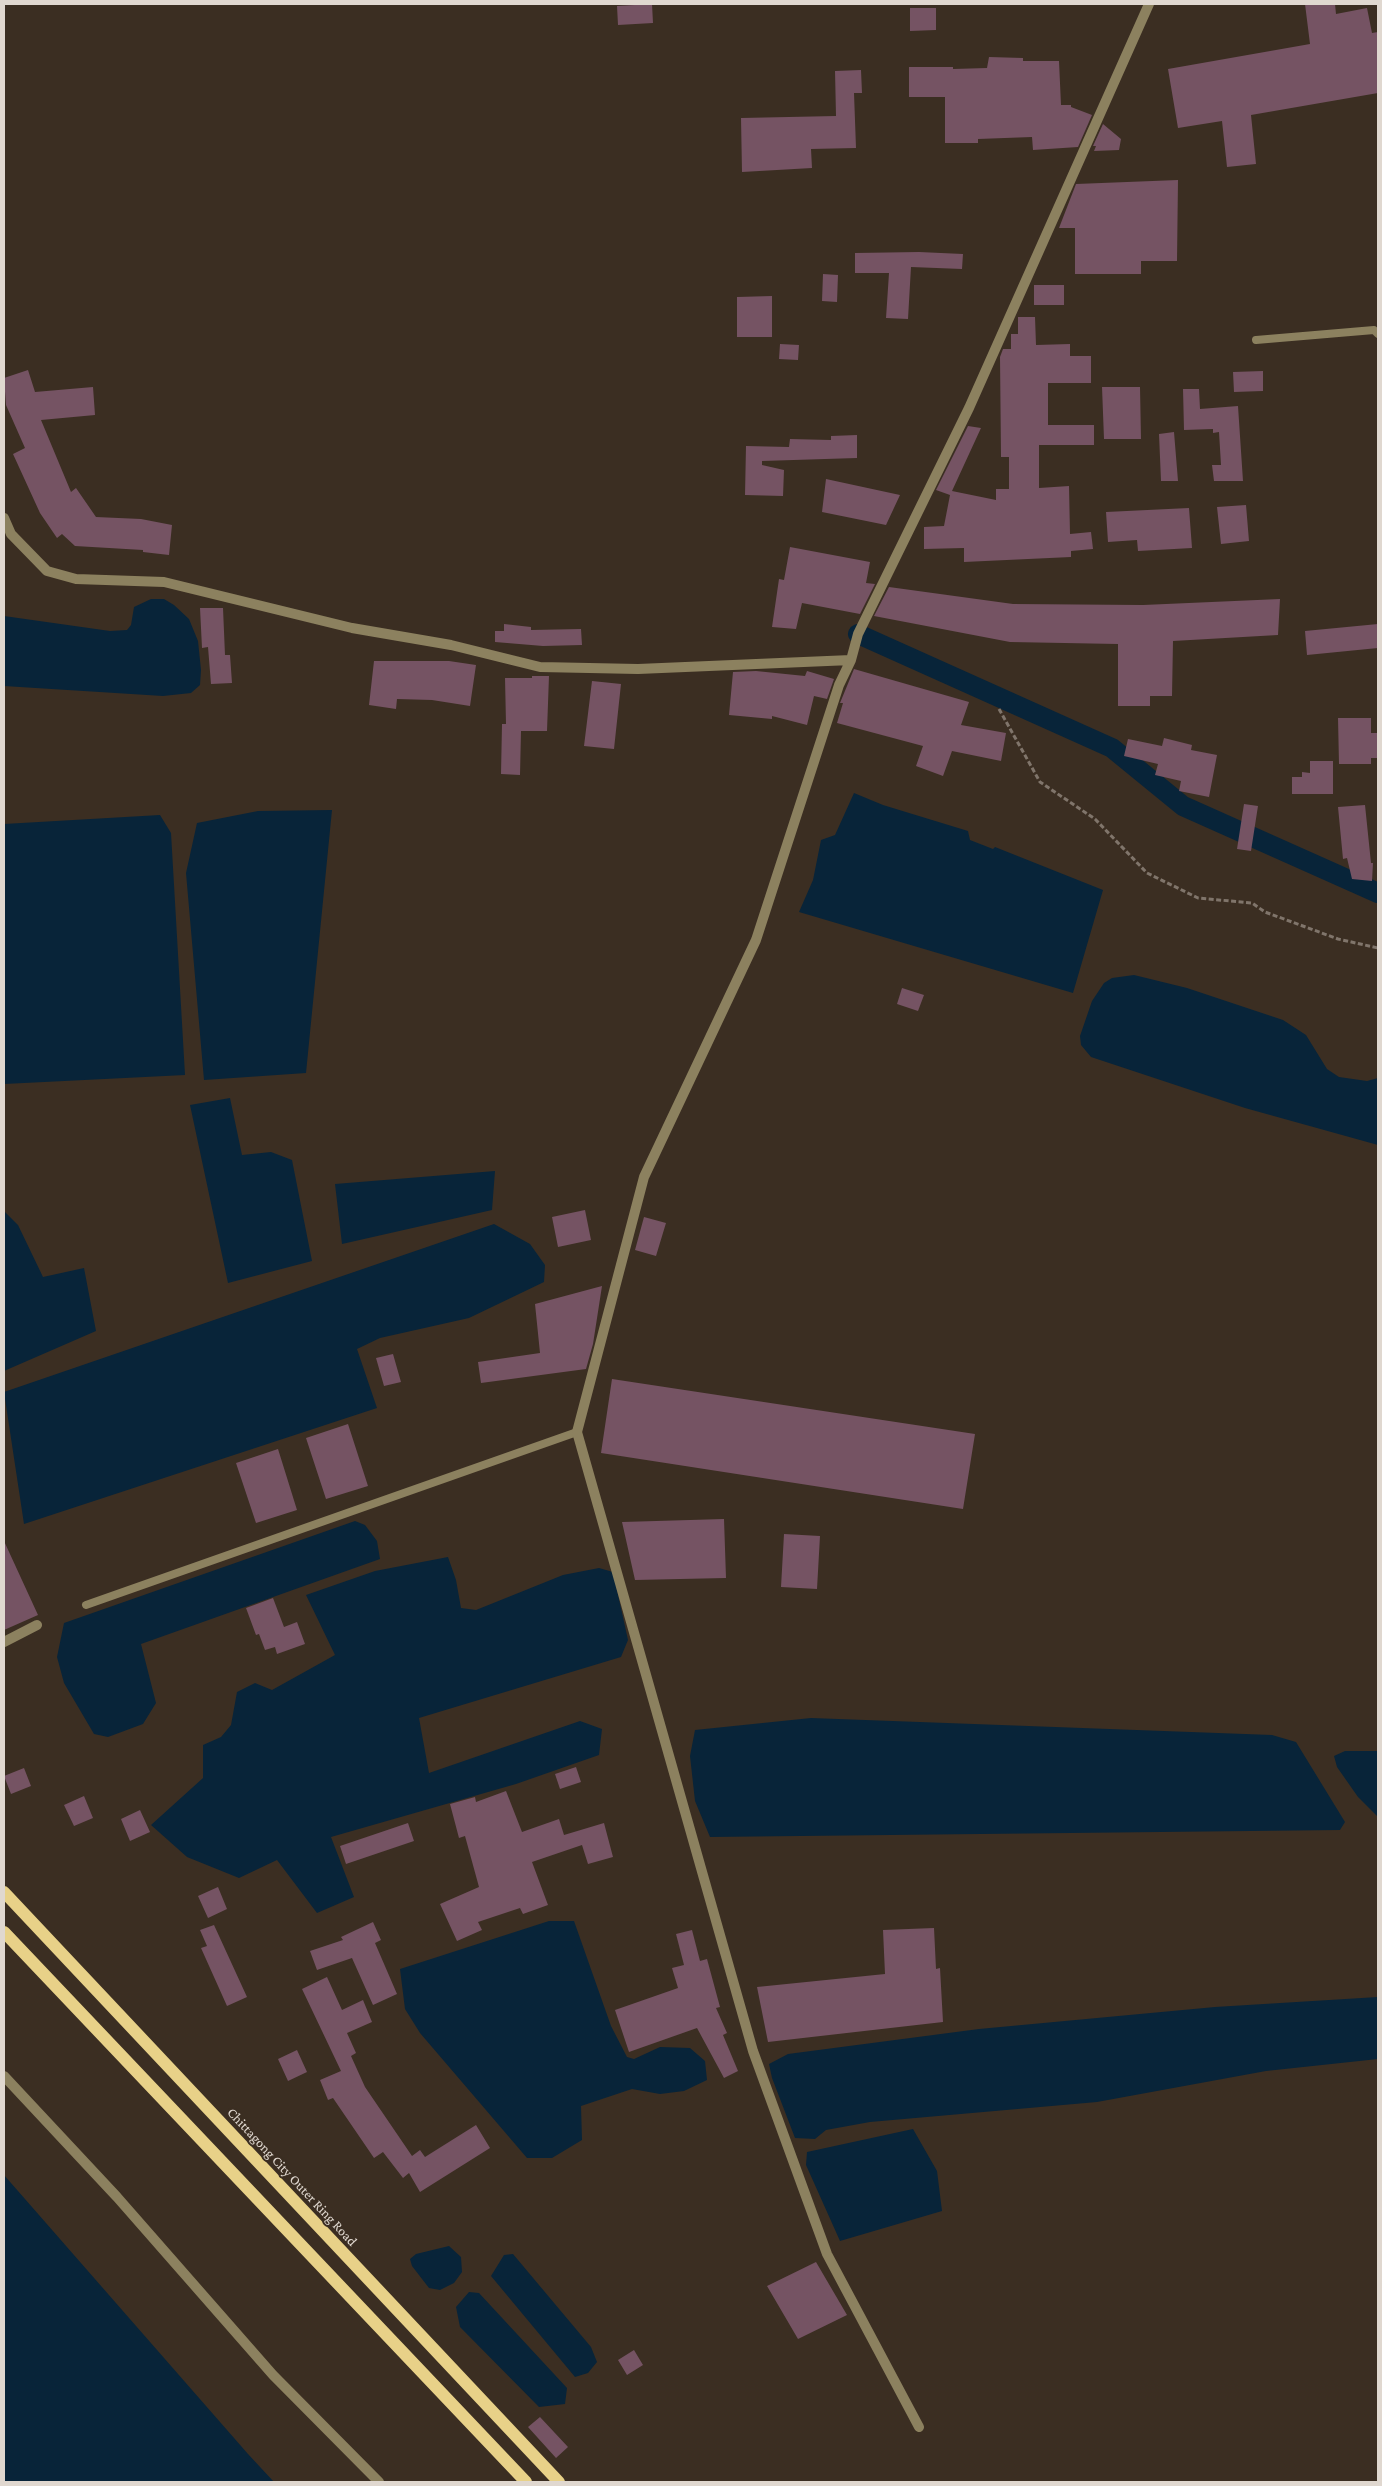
<!DOCTYPE html>
<style>
body{margin:0}
#map{position:relative;width:1382px;height:2486px;overflow:hidden;background:#3b2e22;font-family:"Crimson Pro",serif}
canvas{display:block}
.frame{position:absolute;inset:0;border:5px solid #e0d8d0;pointer-events:none}
</style>
<div id="map">
<canvas width="1382" height="2486"></canvas>
<div class="frame"></div>
</div>
<script>
const ctx = document.querySelector('canvas').getContext('2d');
ctx.lineJoin = 'round';
function fill(path, color) {
  ctx.fillStyle = color;
  ctx.fill(path, 'evenodd');
}
function shape(rows) {
  const path = new Path2D();
  for (const r of rows) {
    path.moveTo(r[0], r[1]);
    for (let i = 2; i < r.length; i += 2) path.lineTo(r[i], r[i + 1]);
  }
  return path;
}
function trace(path, color, width, dash) {
  ctx.strokeStyle = color;
  ctx.lineWidth = width;
  ctx.lineCap = dash ? 'butt' : 'round';
  ctx.setLineDash(dash || []);
  ctx.stroke(path);
}
function label(font, color, halo, rows, align = 'center') {
  ctx.font = font + ' "Crimson Pro",serif';
  ctx.lineWidth = 4;
  ctx.setLineDash([]);
  ctx.textBaseline = 'middle';
  ctx.strokeStyle = halo;
  ctx.fillStyle = color;
  for (const [text, x, y, turn = 0] of rows) {
    ctx.save();
    ctx.translate(x, y);
    ctx.rotate((+turn || 0) * Math.PI / 180);
    ctx.textAlign = isNaN(turn) ? turn : align;
    if (halo) ctx.strokeText(text, 0, 0);
    ctx.fillText(text, 0, 0);
    ctx.restore();
  }
}
const water = shape([
 [151,599,164,599,174,605,189,619,198,641,201,670,200,685,191,693,163,696,4,686,4,616,110,631,127,630,131,625,134,607],
 [854,793,883,805,968,831,970,840,993,849,995,847,1103,890,1073,993,799,912,813,880,821,840,835,835],
 [332,810,306,1073,204,1080,186,873,197,823,258,811],
 [160,815,171,833,185,1075,4,1084,4,824],
 [1134,975,1187,988,1283,1020,1306,1035,1327,1069,1339,1077,1367,1081,1378,1078,1378,1145,1245,1108,1091,1057,1081,1045,1080,1036,1092,1001,1104,983,1112,978],
 [230,1098,242,1155,271,1152,292,1160,312,1261,228,1283,190,1105],
 [495,1171,492,1210,342,1244,335,1184],
 [4,1211,18,1225,43,1277,84,1268,96,1331,4,1371],
 [494,1224,530,1244,545,1265,544,1282,469,1318,380,1338,357,1349,377,1408,24,1524,4,1392],
 [355,1521,365,1525,377,1541,380,1559,141,1644,156,1703,143,1724,108,1737,94,1734,64,1683,57,1657,64,1623],
 [448,1557,456,1580,461,1608,476,1610,563,1575,599,1568,613,1572,628,1640,621,1657,419,1718,429,1773,580,1721,602,1729,599,1755,516,1784,331,1837,354,1897,317,1913,277,1860,239,1878,187,1857,151,1825,203,1778,203,1745,221,1737,231,1725,237,1692,255,1683,272,1690,335,1655,306,1595,375,1571],
 [811,1718,1272,1735,1296,1742,1345,1822,1340,1830,710,1837,695,1801,690,1756,695,1730],
 [1345,1751,1378,1751,1378,1817,1358,1797,1337,1767,1334,1756],
 [549,1921,574,1921,611,2026,627,2057,634,2059,660,2047,690,2048,705,2061,707,2080,684,2091,660,2094,632,2089,581,2106,582,2140,552,2158,527,2158,420,2033,405,2009,400,1969],
 [1378,1997,1378,2059,1266,2071,1097,2102,870,2122,826,2130,815,2139,795,2138,772,2078,769,2064,788,2054,979,2029,1215,2007],
 [913,2129,937,2171,942,2211,840,2241,806,2165,807,2152],
 [4,2175,248,2454,274,2482,4,2482],
 [449,2246,461,2257,462,2272,454,2283,440,2290,429,2288,412,2266,410,2259,416,2254],
 [513,2254,591,2347,597,2362,588,2373,575,2377,491,2276,504,2255],
 [469,2292,479,2293,567,2388,565,2404,539,2407,460,2327,456,2307]
]);
const canal = shape([
 [858,634,1112,748,1183,806,1378,893]
]);
const building = shape([
 [652,4,653,23,618,25,617,6],
 [1305,4,1335,4,1336,14,1367,8,1372,33,1378,32,1378,93,1251,115,1256,164,1227,167,1222,121,1178,128,1168,69,1310,44],
 [910,8,936,8,936,30,910,31],
 [989,57,1023,58,1023,61,1059,61,1061,105,1071,105,1071,107,1092,115,1078,147,1033,150,1032,137,978,139,978,143,945,143,945,97,909,97,909,67,953,67,953,69,987,68],
 [861,70,862,93,854,93,856,148,811,149,812,168,742,172,741,118,836,116,835,71],
 [1103,124,1121,139,1119,150,1094,151,1096,146,1093,146],
 [1178,180,1177,261,1141,261,1141,274,1075,274,1075,228,1059,228,1076,184],
 [919,252,963,254,962,269,911,267,908,319,886,318,889,273,855,273,855,253],
 [823,274,838,275,837,302,822,301],
 [1034,285,1064,285,1064,305,1034,305],
 [772,296,772,337,737,337,737,297],
 [1018,317,1035,317,1036,345,1070,344,1070,356,1091,356,1091,383,1048,383,1048,425,1094,425,1094,445,1039,445,1039,488,1069,486,1070,534,1091,532,1093,549,1071,551,1071,557,964,562,964,548,924,549,924,527,944,526,950,495,936,490,968,426,981,428,952,491,996,500,996,489,1009,489,1009,457,1001,457,1000,357,1003,349,1011,349,1011,334,1018,334],
 [780,344,799,345,798,360,779,359],
 [28,370,35,392,93,387,95,415,41,420,71,492,76,488,96,517,141,519,172,525,169,555,143,552,143,550,75,546,62,534,57,538,40,513,13,454,25,448,6,405,4,378],
 [1263,371,1263,391,1234,392,1233,372],
 [1102,387,1140,387,1141,439,1104,439],
 [1183,389,1199,389,1200,409,1238,406,1243,481,1214,481,1212,465,1221,465,1219,432,1213,433,1213,429,1184,430],
 [1174,432,1178,481,1161,481,1159,434],
 [857,435,857,458,762,461,762,465,784,470,783,496,745,495,746,446,789,447,790,439,831,440,831,436],
 [826,479,900,495,886,525,822,512],
 [1246,505,1249,541,1221,544,1217,507],
 [1189,508,1192,548,1138,551,1137,540,1108,542,1106,512],
 [790,547,870,562,866,583,875,584,860,614,802,603,796,629,772,627,779,579,784,580],
 [889,587,1013,604,1143,605,1280,599,1278,635,1173,641,1172,696,1150,696,1150,706,1118,706,1118,644,1010,642,874,616],
 [200,608,223,608,225,655,230,655,232,683,211,684,208,647,202,648],
 [504,624,531,627,531,630,581,629,582,645,543,646,495,642,495,631,504,631],
 [1378,624,1378,648,1307,655,1305,631],
 [374,661,449,661,476,665,470,706,432,700,397,699,396,709,369,705],
 [854,669,969,702,961,725,1006,733,1001,761,952,751,943,776,916,766,923,746,837,723,843,703,840,703],
 [756,671,805,676,807,671,834,679,827,699,814,696,807,725,772,716,772,719,729,715,733,672],
 [532,676,549,676,547,731,521,731,520,775,501,774,502,724,506,724,505,678,532,678],
 [592,681,621,684,614,749,584,746],
 [1338,718,1371,718,1371,733,1378,733,1378,758,1371,758,1371,764,1339,764],
 [1164,738,1192,745,1191,750,1217,755,1209,797,1179,791,1181,781,1155,775,1158,764,1124,756,1128,739,1162,746],
 [1310,761,1333,761,1333,794,1292,794,1292,777,1302,777,1302,772,1310,773],
 [1244,804,1258,806,1251,851,1237,849],
 [1365,805,1371,863,1373,863,1372,881,1352,879,1347,858,1343,859,1338,807],
 [902,988,924,995,918,1011,897,1004],
 [585,1210,591,1240,558,1247,552,1217],
 [644,1217,666,1223,656,1256,635,1250],
 [602,1286,593,1344,586,1369,481,1383,478,1362,540,1353,535,1304],
 [393,1354,401,1382,384,1386,376,1358],
 [612,1379,975,1434,963,1509,601,1453],
 [348,1424,368,1486,326,1499,306,1438],
 [278,1449,297,1510,256,1523,236,1463],
 [724,1519,726,1578,635,1580,622,1522],
 [784,1534,820,1536,817,1589,781,1587],
 [4,1541,38,1615,4,1630],
 [273,1598,284,1627,297,1622,305,1644,277,1654,275,1647,265,1650,259,1634,256,1635,246,1608],
 [576,1767,581,1782,560,1789,555,1774],
 [24,1768,31,1786,11,1794,4,1776],
 [506,1791,522,1832,559,1819,564,1835,604,1823,613,1857,588,1864,582,1845,532,1862,548,1905,523,1914,520,1908,478,1922,482,1930,457,1941,440,1904,479,1887,465,1836,459,1838,450,1804,475,1797,476,1802],
 [84,1796,93,1818,74,1826,64,1805],
 [140,1810,150,1832,130,1841,121,1819],
 [408,1823,414,1841,346,1864,340,1846],
 [218,1887,227,1909,208,1918,198,1896],
 [373,1922,381,1940,375,1943,397,1994,373,2005,352,1958,317,1970,310,1951,343,1940,341,1937],
 [214,1925,247,1997,227,2006,201,1948,207,1946,200,1930],
 [934,1928,936,1969,940,1968,943,2022,768,2042,757,1987,885,1974,883,1930],
 [692,1930,700,1961,707,1959,720,2007,716,2008,727,2033,723,2035,738,2071,724,2078,697,2028,629,2052,615,2010,678,1988,672,1968,684,1965,676,1934],
 [327,1977,342,2010,363,2000,372,2022,347,2033,356,2053,351,2056,365,2087,412,2156,420,2150,425,2157,476,2125,490,2148,420,2192,409,2173,403,2178,383,2152,374,2158,333,2098,328,2100,320,2080,341,2071,302,1989],
 [297,2050,307,2072,288,2081,278,2059],
 [816,2262,847,2315,798,2339,767,2286],
 [634,2350,643,2365,627,2375,618,2360],
 [540,2417,568,2447,556,2458,528,2427]
]);
const path = shape([
 [999,709,1040,782,1095,819,1147,873,1198,898,1252,903,1265,912,1338,939,1378,948]
]);
const service = shape([
 [1256,340,1374,330,1378,334],
 [86,1605,577,1432]
]);
const pedestrian = shape([
 [4,2076,117,2197,273,2375,379,2482]
]);
const minor = shape([
 [4,518,11,534,47,571,76,579,164,582,352,628,451,645,540,667,638,669,851,660],
 [4,1642,37,1625],
 [919,2427,827,2254,753,2051,577,1432,644,1177,756,940,839,685,851,660,858,634,969,408,1149,4]
]);
const primary = shape([
 [4,1892,559,2482],
 [4,1932,526,2482]
]);
const streetNames = [
 ["Chittagong City Outer Ring Road",292,2177,47]
];
fill(water, '#082439');
trace(canal, '#082439', 20);
fill(building, '#755363');
trace(path, '#80756b', 3, [5, 2.5]);
trace(service, '#8c815f', 8);
trace(pedestrian, '#8c815f', 10);
trace(minor, '#8c815f', 10);
trace(primary, '#e8d188', 12);
label('14px', '#e0d8d0', '#3b2e22', streetNames);
</script>
